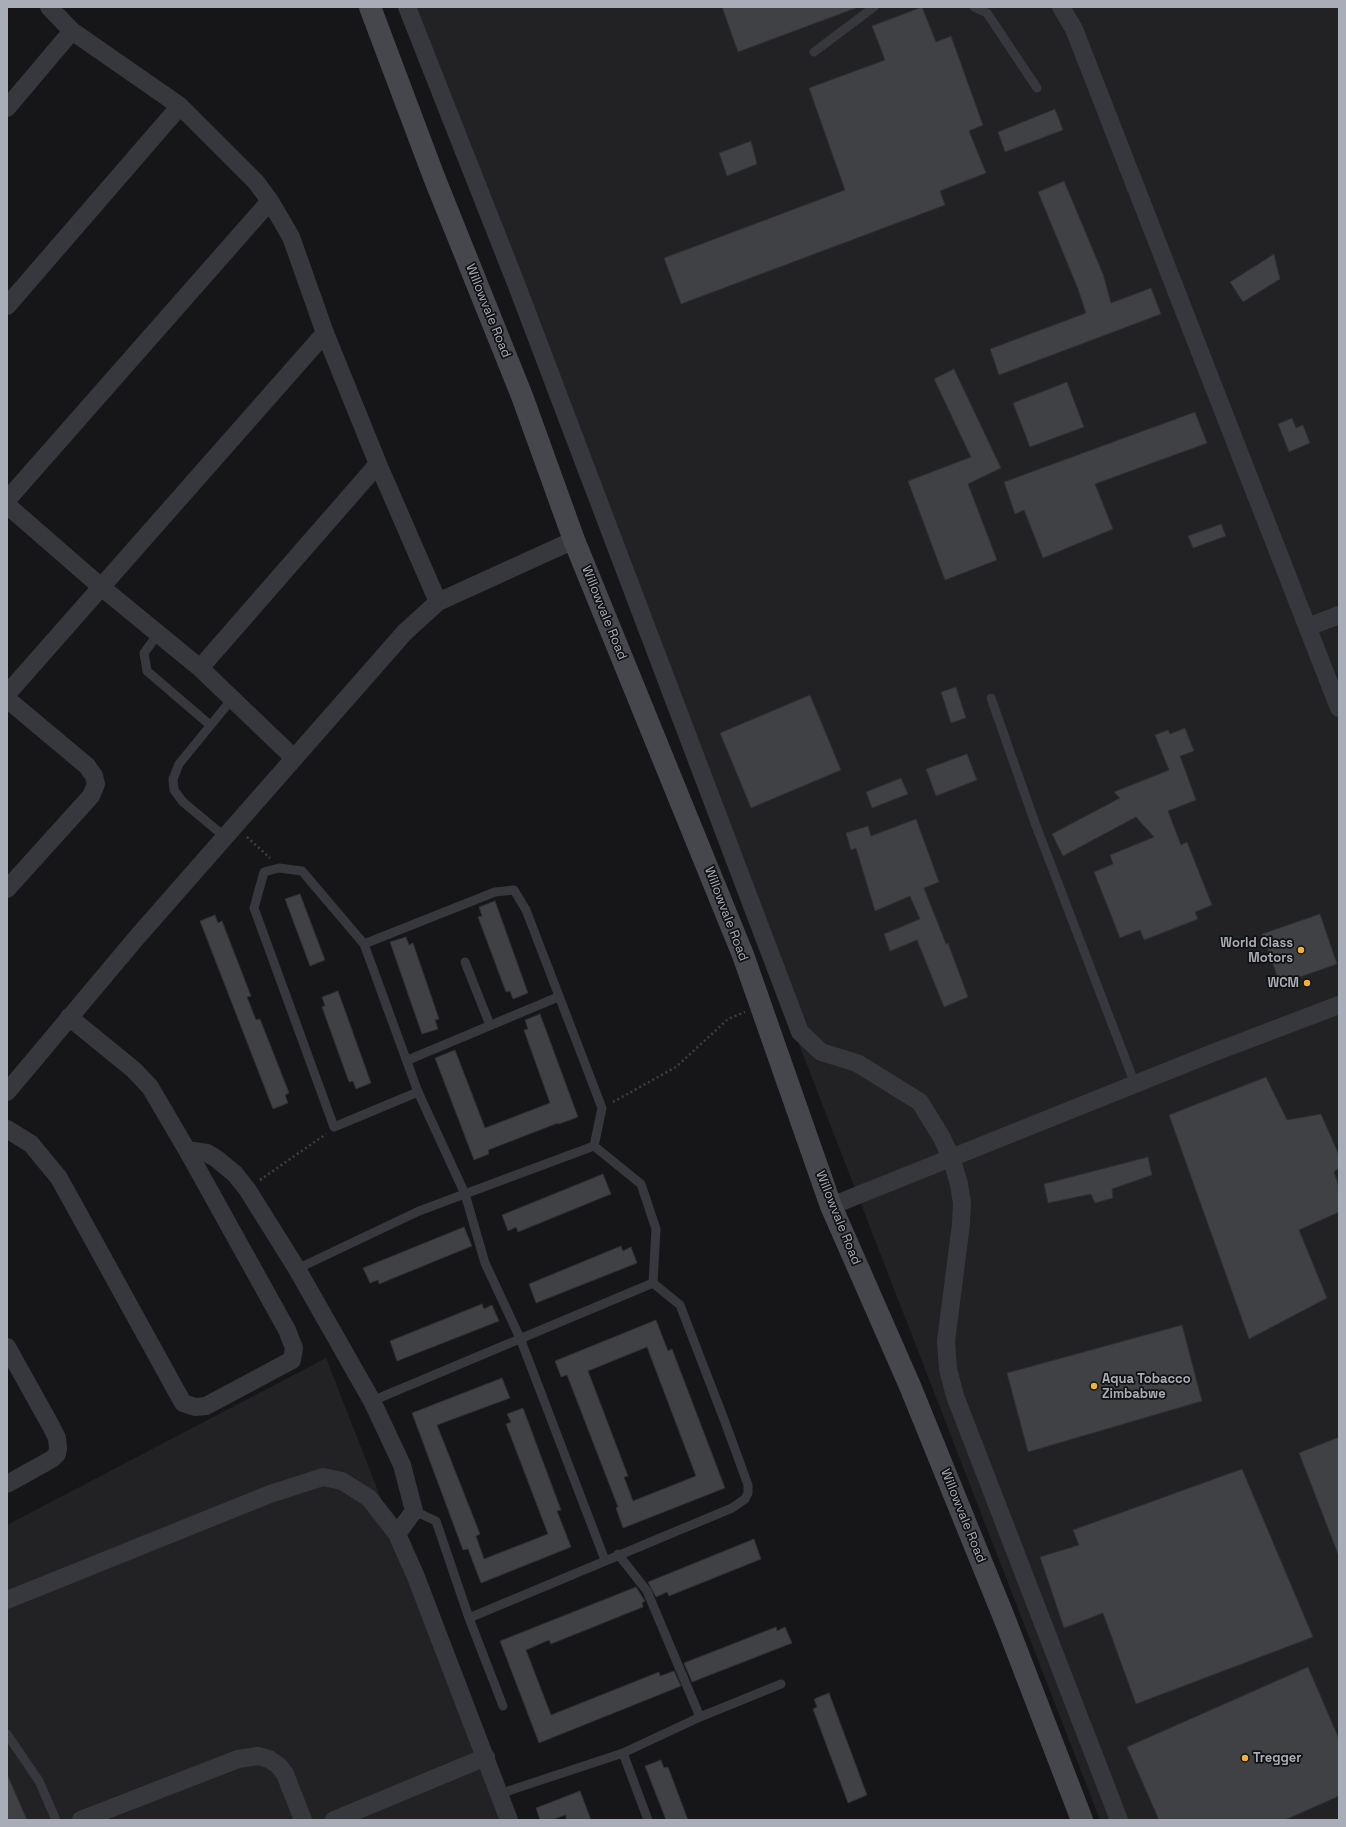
<!DOCTYPE html>
<style>
body{margin:0}
#map{position:relative;width:1346px;height:1827px;overflow:hidden;background:#161618;font-family:"Space Grotesk",sans-serif}
canvas{display:block}
.frame{position:absolute;inset:0;border:8px solid #a8adb8;pointer-events:none}
</style>
<div id="map">
<canvas width="1346" height="1827"></canvas>
<div class="frame"></div>
</div>
<script>
const ctx = document.querySelector('canvas').getContext('2d');
ctx.lineJoin = 'round';
function fill(path, color) {
  ctx.fillStyle = color;
  ctx.fill(path, 'evenodd');
}
function shape(rows) {
  const path = new Path2D();
  for (const r of rows) {
    path.moveTo(r[0], r[1]);
    for (let i = 2; i < r.length; i += 2) path.lineTo(r[i], r[i + 1]);
  }
  return path;
}
function trace(path, color, width, dash) {
  ctx.strokeStyle = color;
  ctx.lineWidth = width;
  ctx.lineCap = dash ? 'butt' : 'round';
  ctx.setLineDash(dash || []);
  ctx.stroke(path);
}
function label(font, color, halo, rows, align = 'center') {
  ctx.font = font + ' "Space Grotesk",sans-serif';
  ctx.lineWidth = 3.5;
  ctx.setLineDash([]);
  ctx.textBaseline = 'middle';
  ctx.strokeStyle = halo;
  ctx.fillStyle = color;
  for (const [text, x, y, turn = 0] of rows) {
    ctx.save();
    ctx.translate(x, y);
    ctx.rotate((+turn || 0) * Math.PI / 180);
    ctx.textAlign = isNaN(turn) ? turn : align;
    if (halo) ctx.strokeText(text, 0, 0);
    ctx.fillText(text, 0, 0);
    ctx.restore();
  }
}
const built = shape([
 [402,7,1339,7,1339,1820,1100,1820,790,1021],
 [326,1358,507,1820,7,1820,7,1525]
]);
const building = shape([
 [722,7,855,7,856,8,738,52,722,7],
 [922,7,936,42,951,36,983,125,969,131,986,173,940,191,945,205,681,304,664,258,845,190,809,88,885,60,872,26,922,7],
 [1055,109,1063,130,1005,152,998,132,1055,109],
 [751,141,757,164,727,176,719,153,751,141],
 [1064,181,1103,274,1111,303,1151,288,1161,314,999,375,990,349,1086,313,1078,289,1038,192,1064,181],
 [1274,254,1280,279,1243,302,1230,282,1274,254],
 [954,369,1001,468,968,484,997,560,945,580,908,481,971,457,934,379,954,369],
 [1067,382,1084,427,1030,447,1013,403,1067,382],
 [1195,412,1207,443,1095,484,1113,529,1043,558,1024,510,1015,514,1004,482,1195,412],
 [1292,418,1296,428,1303,425,1310,443,1289,452,1278,424,1292,418],
 [1221,524,1226,536,1193,548,1188,536,1221,524],
 [956,687,966,718,951,723,941,692,956,687],
 [810,695,841,770,751,808,720,733,810,695],
 [1185,728,1194,751,1180,756,1196,800,1168,811,1181,845,1187,842,1212,905,1195,912,1198,919,1144,940,1140,930,1120,938,1094,872,1113,864,1110,855,1154,837,1136,817,1063,856,1052,834,1120,798,1114,792,1169,770,1155,735,1168,730,1170,734,1185,728],
 [967,754,977,780,936,796,926,769,967,754],
 [901,778,908,794,872,808,866,792,901,778],
 [916,819,939,882,924,888,946,944,948,943,968,997,944,1007,917,940,890,951,884,934,920,919,910,896,875,911,856,848,851,850,846,833,868,826,871,836,916,819],
 [300,894,325,960,310,966,285,899,300,894],
 [495,901,528,993,513,999,510,991,506,992,478,917,482,916,479,907,495,901],
 [1320,914,1337,964,1280,984,1262,934,1320,914],
 [215,915,218,923,222,921,251,996,247,997,256,1020,260,1019,289,1093,285,1095,288,1103,273,1109,200,921,215,915],
 [406,937,409,945,413,943,439,1019,435,1020,438,1029,422,1034,390,942,406,937],
 [338,991,371,1083,356,1089,353,1081,349,1082,322,1007,325,1006,322,997,338,991],
 [540,1014,578,1117,559,1124,558,1123,488,1150,489,1154,474,1160,435,1058,455,1050,485,1128,550,1103,524,1030,528,1029,525,1020,540,1014],
 [1266,1077,1287,1120,1321,1114,1339,1155,1339,1168,1334,1172,1339,1187,1339,1212,1299,1230,1327,1298,1249,1339,1169,1115,1266,1077],
 [1148,1157,1152,1175,1112,1189,1113,1198,1095,1203,1091,1194,1048,1203,1044,1184,1148,1157],
 [603,1174,611,1194,518,1232,516,1227,508,1231,502,1215,603,1174],
 [464,1227,472,1246,379,1284,378,1280,370,1283,363,1268,464,1227],
 [621,1246,623,1251,631,1247,637,1263,536,1303,529,1284,621,1246],
 [482,1304,484,1309,492,1305,499,1321,397,1361,390,1341,482,1304],
 [656,1320,668,1351,672,1349,725,1488,623,1528,616,1508,618,1507,567,1375,561,1377,555,1361,656,1320],
 [647,1347,696,1476,633,1501,624,1477,628,1476,588,1371,647,1347],
 [1182,1325,1202,1401,1028,1452,1007,1373,1182,1325],
 [502,1378,510,1398,437,1425,480,1534,476,1536,484,1559,548,1534,506,1424,511,1422,507,1414,523,1408,561,1510,557,1511,571,1547,481,1583,468,1549,463,1550,412,1413,502,1378],
 [1339,1437,1339,1554,1338,1554,1299,1453,1339,1437],
 [1242,1469,1313,1637,1136,1704,1103,1613,1064,1628,1040,1557,1079,1545,1073,1530,1242,1469],
 [754,1539,761,1559,669,1596,667,1592,656,1597,648,1582,754,1539],
 [636,1587,645,1601,642,1603,643,1607,551,1644,549,1640,526,1650,551,1715,659,1672,660,1676,674,1671,681,1686,539,1743,500,1641,636,1587],
 [776,1627,777,1631,785,1627,792,1643,692,1682,684,1663,776,1627],
 [1308,1667,1339,1739,1339,1796,1285,1820,1159,1820,1127,1747,1308,1667],
 [829,1693,867,1795,848,1803,813,1709,817,1707,814,1699,829,1693],
 [661,1760,664,1768,668,1767,688,1820,666,1820,645,1766,661,1760],
 [7,1774,27,1820,7,1820,7,1774],
 [580,1791,591,1820,566,1820,566,1815,551,1820,540,1820,536,1808,580,1791]
]);
const path = shape([
 [247,837,270,858],
 [613,1102,676,1067,728,1019,745,1012],
 [260,1180,326,1134]
]);
const lane = shape([
 [974,7,987,13,1037,88],
 [814,52,874,7],
 [158,634,144,653,147,671,210,725],
 [991,698,1035,823,1135,1084],
 [225,837,183,802,174,790,173,779,179,764,232,699],
 [465,962,490,1025],
 [408,1060,558,997],
 [418,1092,334,1127,254,908,264,872,279,868,302,871,364,944,418,1092,465,1194,485,1263,520,1338,605,1560],
 [297,1269,419,1211,594,1146,602,1108,526,910,514,890,495,892,364,944],
 [372,1401,653,1283],
 [414,1511,436,1521,469,1618,503,1706],
 [618,1554,647,1591,700,1717],
 [469,1618,732,1508,745,1499,748,1493,748,1485,725,1422,680,1305,653,1283,656,1229,641,1184,594,1146],
 [7,1734,39,1781,56,1820],
 [623,1753,648,1820],
 [499,1794,623,1753,700,1717,781,1684]
]);
const street = shape([
 [49,7,72,31,180,106,256,182,270,201,291,237,325,333,378,464,438,602],
 [407,7,517,286,800,1032,821,1052,857,1063,920,1102,942,1138,951,1157,959,1184,962,1203,961,1224,946,1341,948,1369,955,1396,1119,1820],
 [1061,7,1074,29,1339,708],
 [7,108,72,31],
 [7,306,180,106],
 [7,500,270,201],
 [7,505,100,586,200,668,294,758],
 [1308,627,1339,615],
 [200,668,378,464],
 [7,694,325,333],
 [7,699,87,766,94,776,96,784,91,796,7,889],
 [7,1092,138,936,405,632,438,602,574,540],
 [7,1129,31,1144,59,1178,183,1403,195,1407,206,1406,292,1360,294,1348,287,1330,187,1150,150,1087,134,1070,69,1017],
 [187,1150,207,1153,217,1159,235,1174,247,1189,297,1269,372,1401,402,1465,414,1511,397,1534],
 [831,1206,1210,1054,1339,1005],
 [7,1347,51,1426,57,1438,58,1448,57,1454,52,1459,7,1484],
 [7,1600,270,1494,323,1477,342,1481,369,1498,397,1534,416,1577,509,1820],
 [81,1820,238,1759,258,1756,269,1759,279,1766,285,1774,303,1820],
 [334,1820,486,1757]
]);
const secondary = shape([
 [370,7,434,177,522,396,574,540,743,955,831,1206,910,1386,1005,1620,1082,1820]
]);
const markers = [
 [1301,950,4,"#f2b134"],
 [1307,983,4,"#f2b134"],
 [1094,1386,4,"#f2b134"],
 [1245,1758,4,"#f2b134"]
];
const streetNames = [
 ["Willowvale Road",488,311,68],
 ["Willowvale Road",604,613,68],
 ["Willowvale Road",726,914,69],
 ["Willowvale Road",838,1218,68],
 ["Willowvale Road",963,1516,68]
];
const poiNames = [
 ["World Class",1293,943],
 ["Motors",1293,958],
 ["WCM",1299,983],
 ["Aqua Tobacco",1102,1379,"left"],
 ["Zimbabwe",1102,1394,"left"],
 ["Tregger",1253,1758,"left"]
];
fill(built, '#222225');
fill(building, '#404145');
trace(building, '#303034', 1);
trace(path, '#3d3f44', 2.5, [2, 3]);
trace(lane, '#37383d', 9);
trace(street, '#37383d', 18);
trace(secondary, '#45474d', 22);
for (const [x, y, r, color] of markers) {
  const dot = new Path2D();
  dot.arc(x, y, r, 0, 2 * Math.PI);
  ctx.fillStyle = color;
  ctx.fill(dot);
  trace(dot, '#111113', 1.5);
}
label('13px', '#a8adb8', '#111113', streetNames);
label('bold 13px', '#a8adb8', '#111113', poiNames, 'right');
</script>
